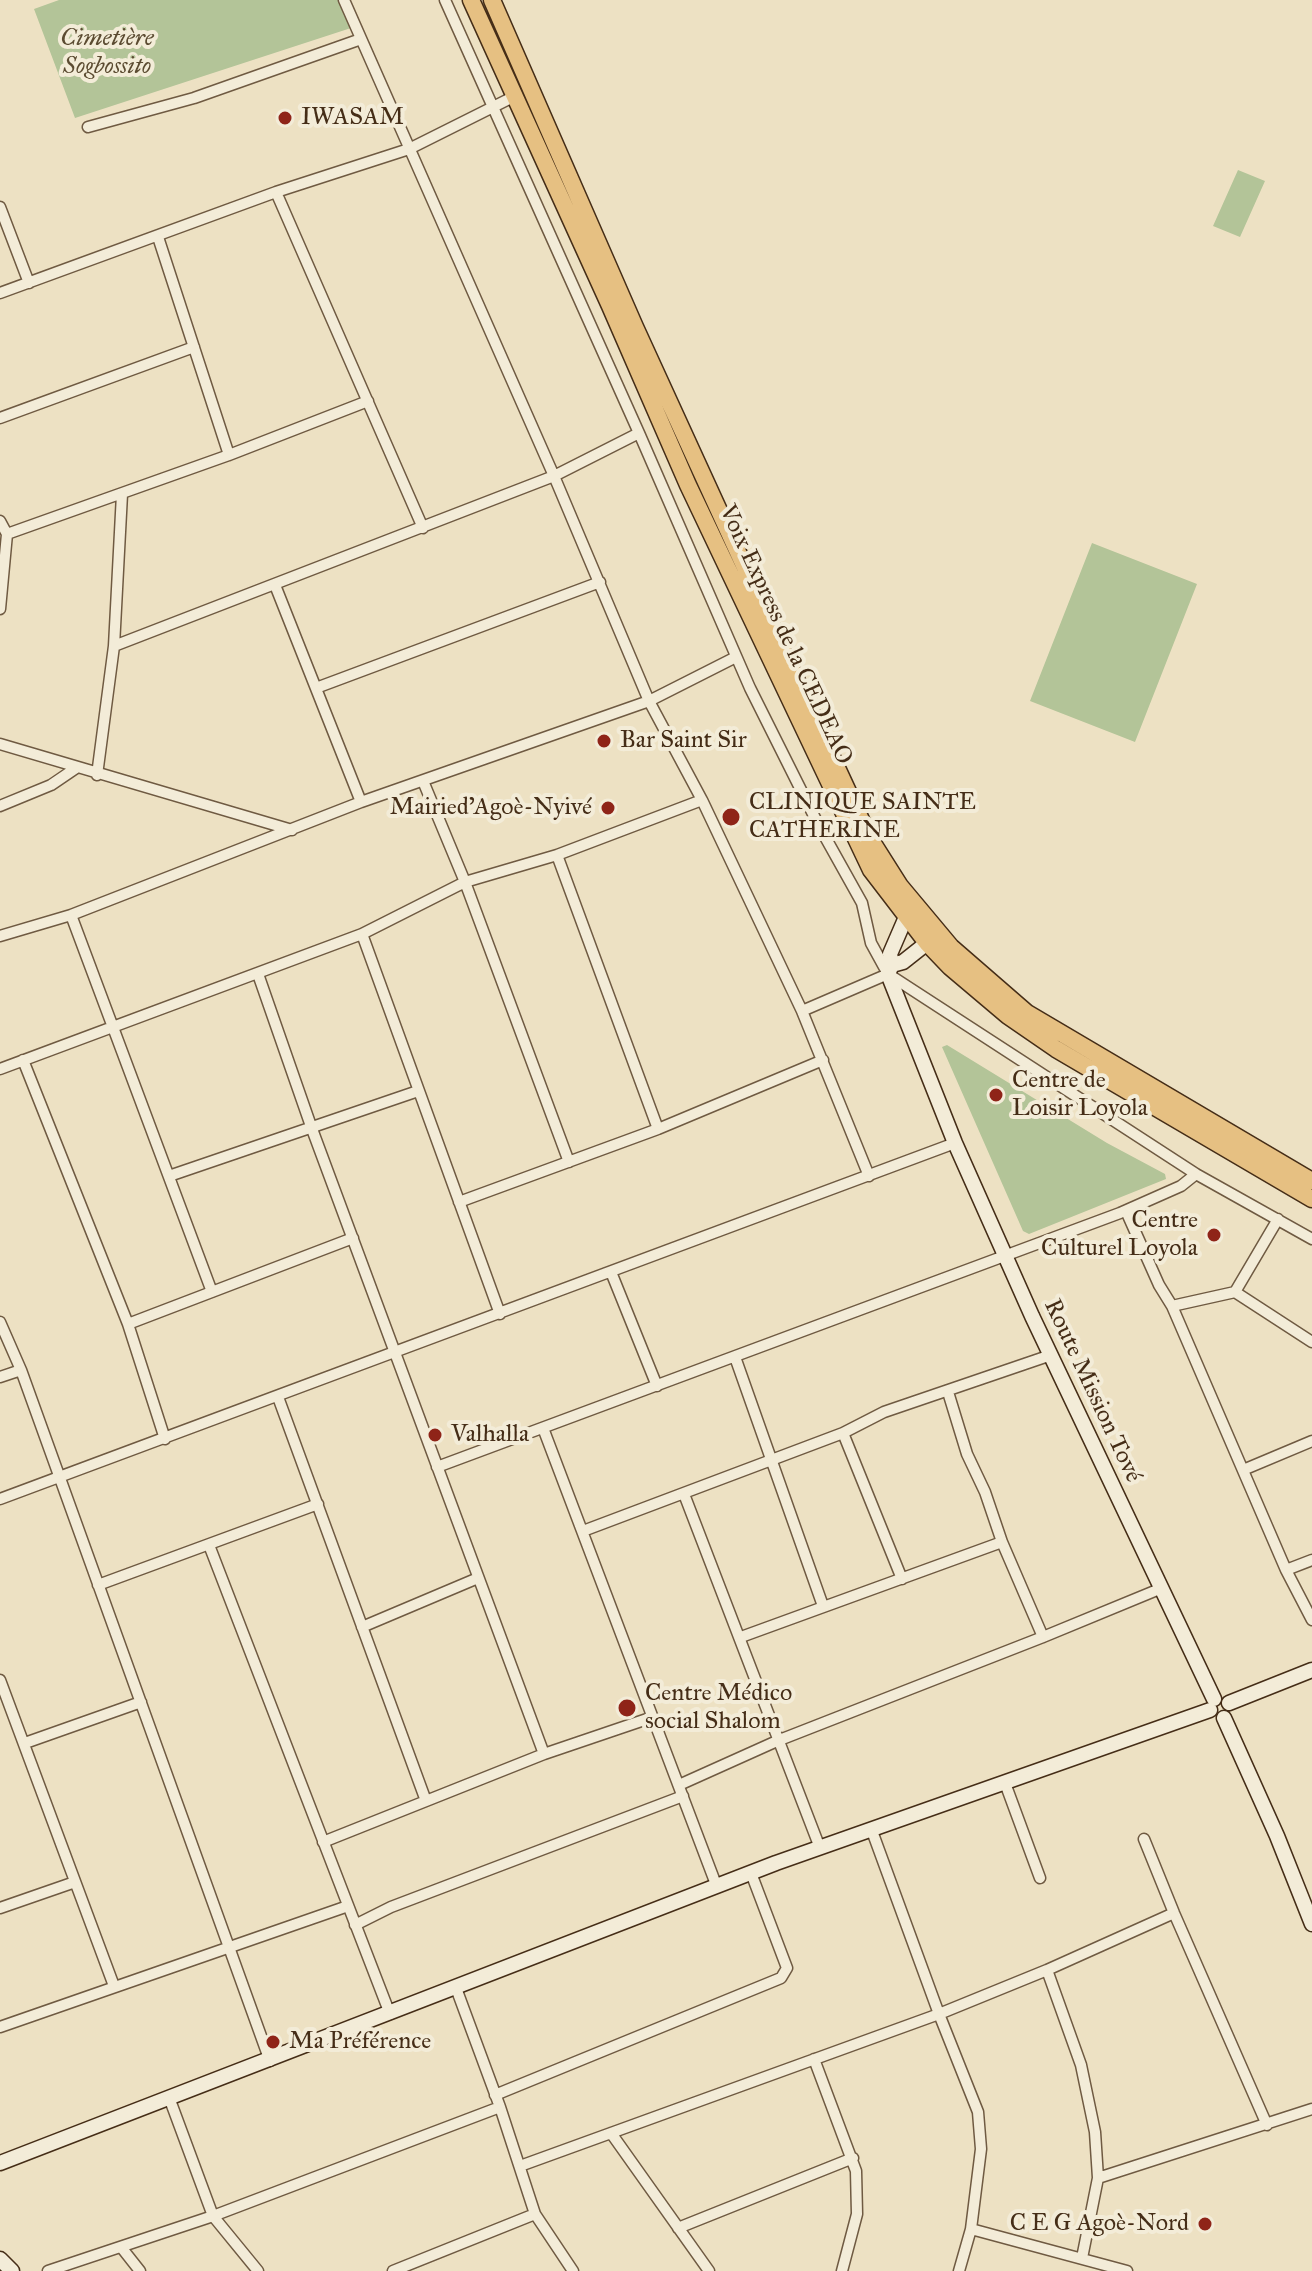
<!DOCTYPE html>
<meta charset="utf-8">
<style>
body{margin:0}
canvas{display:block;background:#ede1c3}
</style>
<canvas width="1312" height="2271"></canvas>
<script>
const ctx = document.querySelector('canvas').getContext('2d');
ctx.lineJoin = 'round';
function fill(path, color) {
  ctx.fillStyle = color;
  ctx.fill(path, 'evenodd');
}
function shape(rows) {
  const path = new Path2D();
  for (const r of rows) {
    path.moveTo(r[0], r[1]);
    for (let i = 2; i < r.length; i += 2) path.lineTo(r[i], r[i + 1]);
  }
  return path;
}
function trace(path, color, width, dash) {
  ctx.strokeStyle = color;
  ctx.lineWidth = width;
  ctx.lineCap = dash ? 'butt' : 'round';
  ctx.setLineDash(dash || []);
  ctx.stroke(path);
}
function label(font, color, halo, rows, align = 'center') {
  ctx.font = font + ' "IM FELL Great Primer",serif';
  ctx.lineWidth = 8;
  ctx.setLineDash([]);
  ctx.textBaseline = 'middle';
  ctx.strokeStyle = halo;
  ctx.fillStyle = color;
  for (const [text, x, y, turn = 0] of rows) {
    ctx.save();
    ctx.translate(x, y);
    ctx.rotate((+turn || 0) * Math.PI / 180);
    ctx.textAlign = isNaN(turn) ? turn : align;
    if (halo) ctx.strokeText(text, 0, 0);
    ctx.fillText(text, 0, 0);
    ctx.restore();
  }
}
const green = shape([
 [59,0,339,0,351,28,75,118,34,9],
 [1238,170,1265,181,1240,237,1213,226],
 [1092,543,1197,584,1135,742,1030,701],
 [947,1045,1107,1143,1165,1174,1166,1179,1029,1234,1023,1231,942,1047]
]);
const street = shape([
 [344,0,554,476,649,701,702,800,802,1011,869,1176],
 [445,0,639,433,750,688,819,826,862,903,871,943,888,974,1196,1174,1312,1239],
 [88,127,194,98,361,39],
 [276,192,423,528],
 [0,207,29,283],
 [158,237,229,455],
 [0,293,276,192,409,149,513,97],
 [0,418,194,347],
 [0,521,7,534,0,609],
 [7,534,229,455,368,401],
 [275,585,361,802],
 [114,646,122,494],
 [316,688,600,582],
 [0,744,292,830],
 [97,775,114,646,554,476,639,433],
 [423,781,465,882,569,1162],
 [0,806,51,785,76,768],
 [557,855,658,1129],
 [71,915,212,1292],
 [362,934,500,1314],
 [0,936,71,915,361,802,649,701,736,657],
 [258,974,312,1129,544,1754],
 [802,1011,888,974],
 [23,1060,128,1324,165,1439],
 [0,1069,362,934,465,882,557,855,702,800],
 [169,1176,418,1091],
 [459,1202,658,1129,823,1060],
 [1126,1211,1159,1285,1172,1306,1286,1570,1312,1620],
 [611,1272,657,1386],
 [1235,1292,1312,1342],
 [1172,1306,1235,1292,1278,1219],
 [0,1322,21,1370,270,2061],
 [128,1324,353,1238],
 [735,1357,823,1606],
 [0,1377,21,1370],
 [948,1392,967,1454,985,1492,1002,1542],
 [278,1397,426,1801],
 [543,1428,717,1887],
 [843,1433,884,1412,1051,1355],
 [437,1467,1120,1213,1181,1186,1196,1174],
 [1243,1470,1312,1441],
 [684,1494,820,1848],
 [0,1499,955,1143],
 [583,1531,843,1433,902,1579],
 [209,1545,390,2014],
 [1286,1570,1312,1560],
 [98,1585,318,1504],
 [362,1627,478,1578],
 [741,1637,1002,1542,1043,1637],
 [0,1680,114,1986],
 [25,1743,141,1702],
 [1005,1783,1040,1878],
 [679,1785,777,1741,1043,1637,1162,1588],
 [872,1831,939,2014,978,2112,981,2149,971,2229,959,2271],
 [1144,1839,1174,1913,1267,2125],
 [323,1842,544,1754,653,1717],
 [0,1908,75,1882],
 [355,1925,391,1907,683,1796],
 [1047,1970,1081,2065,1095,2132,1098,2178,1082,2258],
 [456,1988,500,2107,535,2214,573,2271],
 [0,2027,348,1906],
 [814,2059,856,2171,857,2214,842,2271],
 [495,2095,781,1978,787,1968,751,1873],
 [170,2100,213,2216,258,2271],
 [611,2133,709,2271],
 [520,2166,939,2014,1047,1970,1174,1913],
 [1098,2178,1312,2109],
 [678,2228,853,2158],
 [971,2229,1127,2271],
 [121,2247,140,2271],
 [48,2271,213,2216,500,2107],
 [393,2271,535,2214]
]);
const secondary = shape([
 [914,910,906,917,890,954,892,965,888,974,955,1143,1032,1316,1214,1699],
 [892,965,903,962,927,943],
 [1229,1703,1312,1670],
 [1224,1718,1277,1836,1312,1924],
 [0,2163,776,1863,1210,1710],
 [0,2259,12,2271]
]);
const primary = shape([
 [471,0,610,306,688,485,871,870,927,943,950,967,1008,1016,1056,1049,1312,1199],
 [492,0,635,327,812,714,869,837,900,886,951,947,1027,1013,1312,1181]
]);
const markers = [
 [285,118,8,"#8f2418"],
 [604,741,8,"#8f2418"],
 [608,808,8,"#8f2418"],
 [731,817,10,"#8f2418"],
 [996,1095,8,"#8f2418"],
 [1214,1235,8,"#8f2418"],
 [435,1435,8,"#8f2418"],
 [627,1708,10,"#8f2418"],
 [273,2042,8,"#8f2418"],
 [1205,2224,8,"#8f2418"]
];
const parkNames = [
 ["Cimetière",107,39],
 ["Sogbossito",107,67]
];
const poiNames = [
 ["IWASAM",301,118],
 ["Bar Saint Sir",620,741],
 ["CLINIQUE SAINTE",749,803],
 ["CATHERINE",749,831],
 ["Mairied'Agoè-Nyivé",592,808,"right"],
 ["Centre de",1012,1081],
 ["Loisir Loyola",1012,1109],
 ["Centre",1198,1221,"right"],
 ["Culturel Loyola",1198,1249,"right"],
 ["Valhalla",451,1435],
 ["Centre Médico",645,1694],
 ["social Shalom",645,1722],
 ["Ma Préférence",289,2042],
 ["C E G Agoè-Nord",1189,2224,"right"]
];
const streetNames = [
 ["Voix Express de la CEDEAO",785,635,65],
 ["Route Mission Tové",1092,1391,65]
];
fill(green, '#b3c498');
trace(street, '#6f5a42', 13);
trace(secondary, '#452d17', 17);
trace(primary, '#452d17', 19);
trace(street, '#f3ecd8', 10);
trace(secondary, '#f3ecd8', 14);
trace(primary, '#e6c082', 16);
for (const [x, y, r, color] of markers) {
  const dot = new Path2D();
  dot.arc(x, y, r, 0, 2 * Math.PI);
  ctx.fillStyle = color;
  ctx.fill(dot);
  trace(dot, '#f3ecd8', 3);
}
label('italic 24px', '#5b4b31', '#f3ecd8', parkNames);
label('24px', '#452d17', '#f3ecd8', poiNames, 'left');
label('24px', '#452d17', '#f3ecd8', streetNames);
</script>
